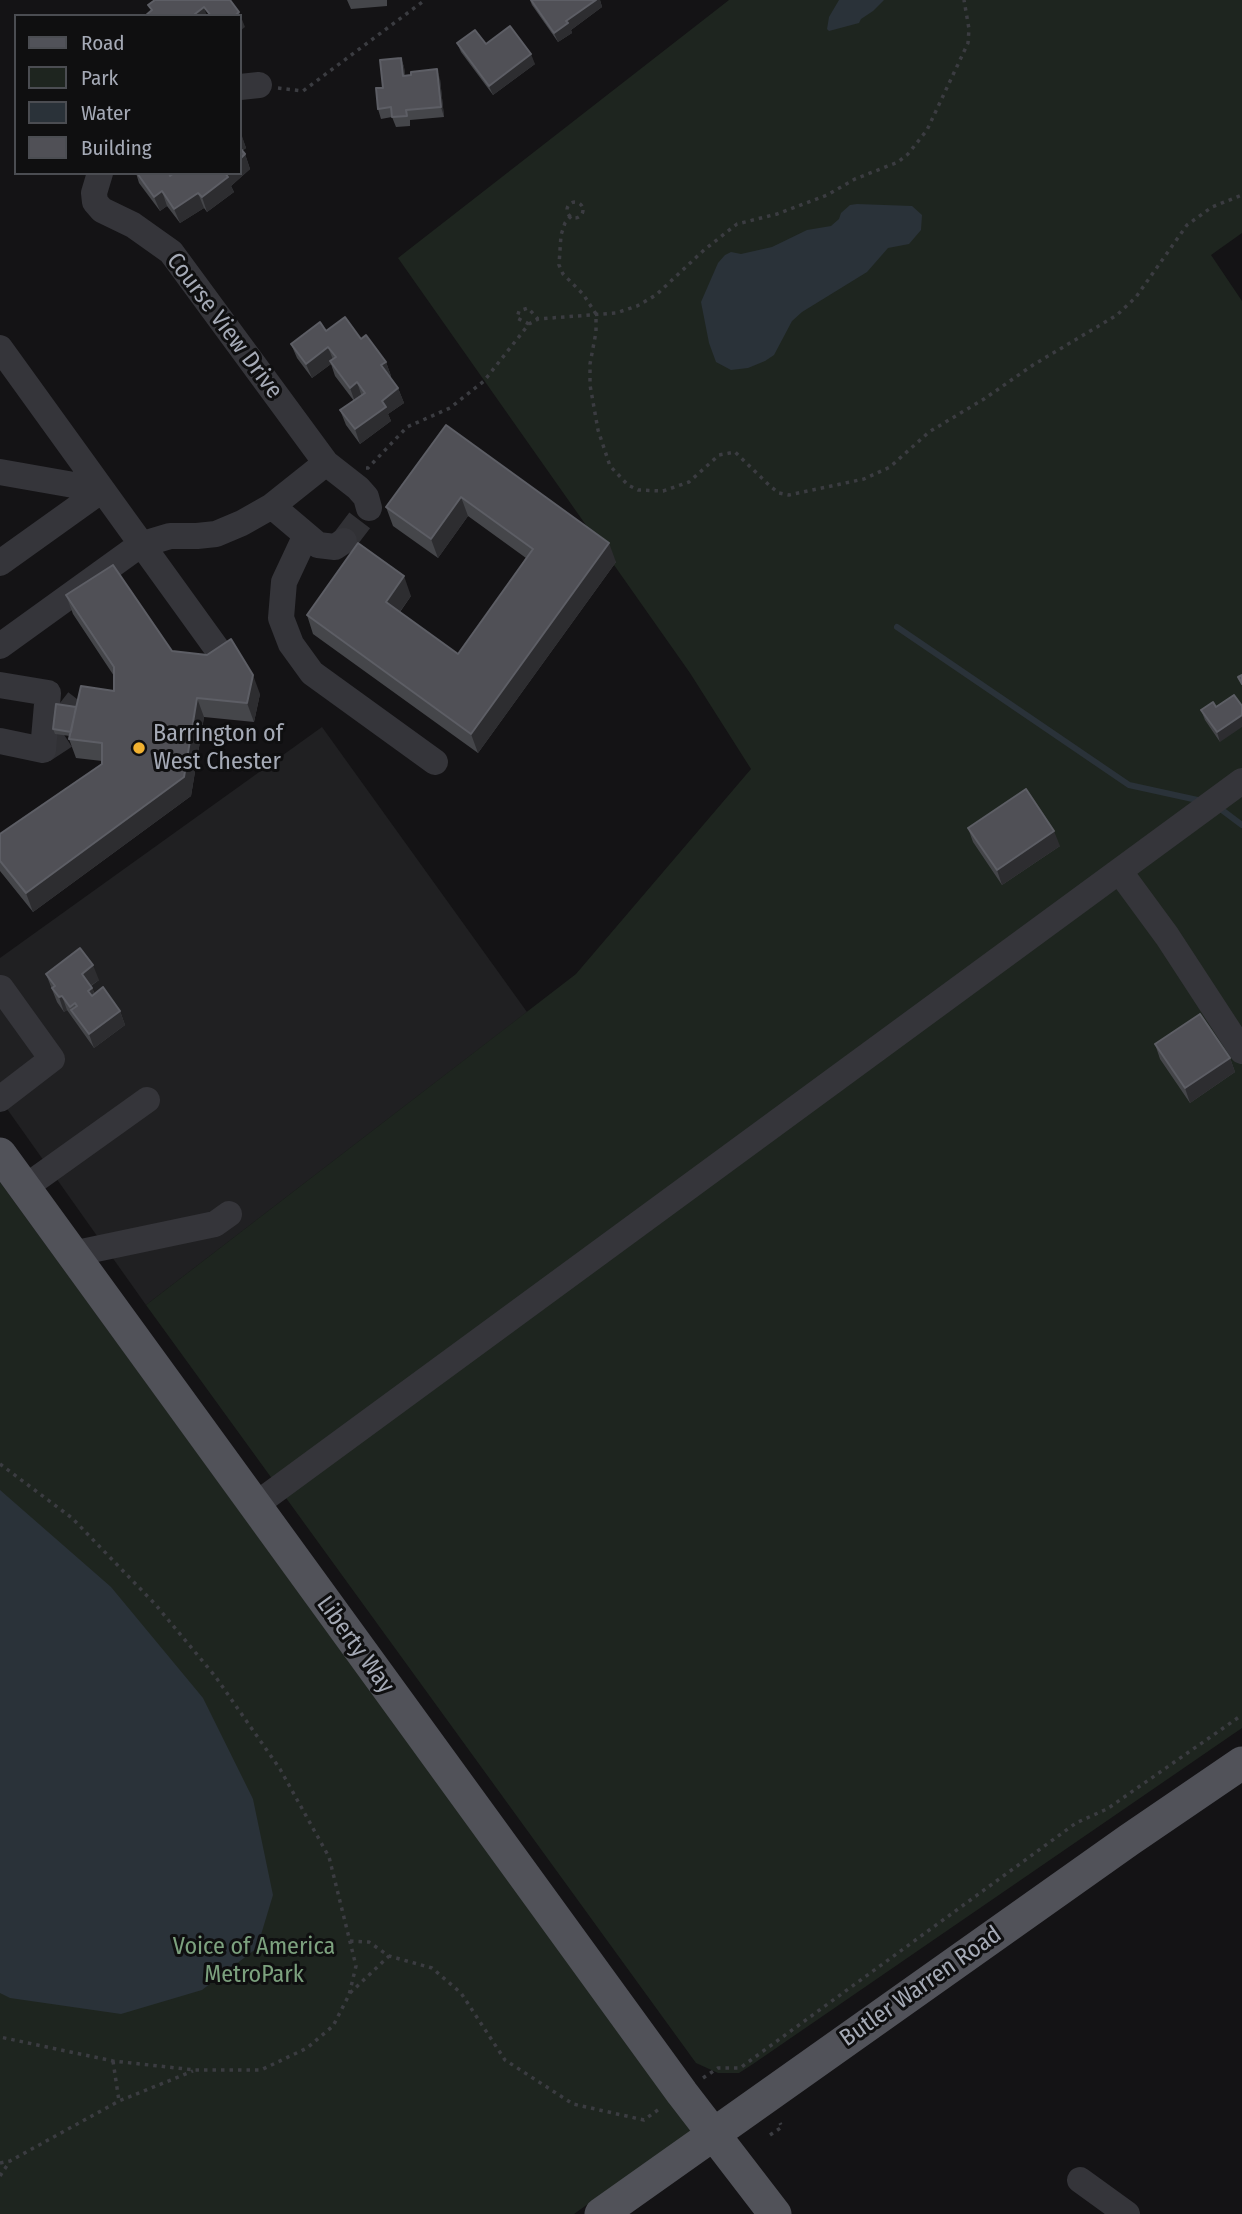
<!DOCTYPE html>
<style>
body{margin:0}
#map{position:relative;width:1242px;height:2214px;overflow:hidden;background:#141315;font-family:"Fira Sans Condensed",sans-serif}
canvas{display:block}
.legend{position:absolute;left:14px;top:14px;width:228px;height:161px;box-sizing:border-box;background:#0f0f10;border:2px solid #4b4d52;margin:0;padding:9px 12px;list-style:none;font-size:21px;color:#a5aab6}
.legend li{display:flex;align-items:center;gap:14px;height:35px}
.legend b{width:35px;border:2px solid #4b4d52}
</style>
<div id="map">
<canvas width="1242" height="2214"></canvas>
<ul class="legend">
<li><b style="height:9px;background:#515259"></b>Road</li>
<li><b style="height:19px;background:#1e251f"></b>Park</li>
<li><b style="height:19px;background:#2a3239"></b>Water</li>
<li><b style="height:19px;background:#505056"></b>Building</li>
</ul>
</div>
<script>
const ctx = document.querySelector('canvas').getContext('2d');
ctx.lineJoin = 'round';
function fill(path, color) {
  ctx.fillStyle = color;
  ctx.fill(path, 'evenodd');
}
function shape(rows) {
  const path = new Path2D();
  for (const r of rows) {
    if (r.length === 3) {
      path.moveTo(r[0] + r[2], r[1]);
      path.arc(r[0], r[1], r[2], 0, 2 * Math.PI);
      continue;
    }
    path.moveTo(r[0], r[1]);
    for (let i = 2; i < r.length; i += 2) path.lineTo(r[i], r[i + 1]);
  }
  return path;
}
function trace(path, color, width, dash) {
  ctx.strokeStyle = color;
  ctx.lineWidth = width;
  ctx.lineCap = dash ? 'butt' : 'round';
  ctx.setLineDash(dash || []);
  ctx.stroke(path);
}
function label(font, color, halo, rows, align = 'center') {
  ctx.font = font + ' "Fira Sans Condensed",sans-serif';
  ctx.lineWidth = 6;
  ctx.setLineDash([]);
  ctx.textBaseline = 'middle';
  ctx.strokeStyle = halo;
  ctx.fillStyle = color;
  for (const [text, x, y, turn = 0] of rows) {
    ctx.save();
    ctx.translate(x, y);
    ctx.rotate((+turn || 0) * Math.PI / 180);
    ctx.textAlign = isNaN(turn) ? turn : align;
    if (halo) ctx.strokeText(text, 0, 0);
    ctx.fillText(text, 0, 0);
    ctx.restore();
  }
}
const built = shape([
 [322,727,527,1012,146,1305,0,1099,0,958]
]);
const green = shape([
 [729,0,1242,0,1242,233,1211,255,1242,301,1242,1728,753,2064,739,2073,718,2073,696,2063,146,1305,576,974,751,769,690,673,398,258],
 [0,1182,691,2131,574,2214,0,2214]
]);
const water = shape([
 [839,0,884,0,873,11,861,19,859,23,829,31,827,29,829,17],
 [857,204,912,206,922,215,921,230,909,244,888,248,867,272,802,312,792,321,774,355,765,361,748,368,731,370,716,362,709,343,701,302,718,263,725,255,731,252,741,254,772,247,807,230,831,226,839,219,841,213,850,205],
 [0,1490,111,1587,203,1698,253,1799,273,1895,257,1948,202,1990,121,2014,10,1998,0,1993]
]);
const stream = shape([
 [897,627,1129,785,1202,801],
 [1218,807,1242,825]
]);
const minorTunnel = shape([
 [344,541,369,508],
 [43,750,66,735,70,710,48,693]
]);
const path = shape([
 [278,88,303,91,425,0],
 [575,210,8],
 [571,216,565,223,561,235,559,265,563,274,583,294,596,314,596,332,590,364,590,385,598,430,610,466,628,485,638,490,663,491,689,482,719,455,735,452,770,486,779,493,789,495,864,479,890,467,929,432,984,399,1033,365,1117,315,1136,297,1187,225,1212,207,1242,195],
 [529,324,517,318,519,311,528,308,538,319],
 [366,468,368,468,407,427,450,408,484,381,529,324,538,319,616,313,637,306,656,295,704,250,737,224,777,214,827,195,855,179,898,162,908,154,927,130,968,43,969,29,964,0],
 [0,1464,72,1518,155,1604,215,1676,280,1769,329,1857,356,1966,349,1995,333,2026,307,2048,261,2070,195,2070,113,2061,0,2037],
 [350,1941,369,1942,389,1956,432,1968,461,1993,505,2060,573,2104,644,2120,662,2107],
 [350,1993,389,1956],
 [113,2061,119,2101],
 [703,2078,718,2068,740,2068,1076,1823,1107,1809,1242,1715],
 [770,2135,782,2127,780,2123],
 [0,2163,10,2161,119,2101,193,2071],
 [0,2176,10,2161]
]);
const minor = shape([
 [240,87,259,85],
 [100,173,94,193,95,202,102,210,133,225,171,252,326,463,358,488,366,497,369,508],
 [0,348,228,664],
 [0,472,102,490],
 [272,506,318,545,335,547,344,541],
 [306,535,284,582,281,618,291,644,312,673,435,762],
 [0,563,102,490],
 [0,646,140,545,170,536,197,536,216,534,242,523,272,506,326,463],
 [0,685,48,693,43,750,0,741],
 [1120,872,1167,936,1242,1051],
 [0,1099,52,1059,1,988],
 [24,1188,147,1100],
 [72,1254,215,1224,229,1214],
 [254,1506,1242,781],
 [1080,2180,1127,2214]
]);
const major = shape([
 [0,1154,682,2093,775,2214],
 [601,2214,1129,1840,1242,1763]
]);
const wall = shape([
 [347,0,387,0,387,6,351,9],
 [530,0,600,0,602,7,571,30,572,33,558,42,532,5],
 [457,43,486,44,535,64,493,95,461,52],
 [401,58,404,67,405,75,440,79,444,117,410,120,410,126,396,127,392,117,381,119,378,109,383,88],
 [240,132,246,148,242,151,245,154,250,169,231,186,234,192,207,212,204,208,180,223,167,206,160,211,139,183,136,173,169,173,170,176],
 [326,331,361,339,386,362,391,376,390,377,398,388,404,403,388,414,391,421,360,444,346,425,340,410,354,401,335,376,331,364,312,378,297,358,291,344],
 [446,425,616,562,478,753,313,634,307,615,411,596,400,612,458,654,526,558,468,516,438,558,393,526,386,507],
 [66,595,172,651,260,694,254,722,204,717,191,796,33,912,0,871,0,834,102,764,102,761,76,758,69,739,70,736,55,734,53,729,76,707,114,691,114,676,73,614],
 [1216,707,1220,742,1205,720,1201,710],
 [968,828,1060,846,1002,885,973,842],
 [46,974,99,980,91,986,95,994,120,1011,125,1025,94,1048,67,1010,64,1012,57,1002],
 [1155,1044,1230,1058,1235,1072,1190,1103,1160,1059]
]);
const shadedWall = shape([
 [596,0,600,0,602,7,571,30,572,33,558,42,554,33,566,21],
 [204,7,207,16,196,16,195,14],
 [239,12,245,27,240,31,240,16,235,16],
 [531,54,535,64,493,95,489,86],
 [401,58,404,67,406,85,403,76],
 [437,69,440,79,444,117,441,107],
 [241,133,246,148,240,152,240,134],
 [245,154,250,169,231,186,234,192,207,212,202,197,225,173,240,173,240,159],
 [162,191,167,206,160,211,154,197],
 [198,193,204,208,180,223,174,209],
 [328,347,334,362,330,361,331,364,312,378,306,364],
 [386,362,391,376,386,380,381,365],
 [357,382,362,397,355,402,350,388],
 [398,388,404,403,388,414,391,421,360,444,355,429,382,401],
 [461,497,468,516,438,558,431,539],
 [609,543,616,562,478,753,471,734],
 [404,576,411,596,393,621,386,602],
 [253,675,260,694,254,722,247,703],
 [197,698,204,717,191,796,33,912,26,893],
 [1242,715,1242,727,1220,742,1217,732],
 [1054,831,1060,846,1002,885,997,870],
 [93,965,99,980,87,988,82,974],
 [92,988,98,1002,88,991],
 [62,996,67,1010,64,1012,59,997],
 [120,1011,125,1025,94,1048,89,1034],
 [1230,1058,1235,1072,1190,1103,1185,1088]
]);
const building = shape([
 [155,0,230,0,239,12,235,16,211,16,204,7,195,14,197,16,145,16,152,10,148,5,155,0],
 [531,0,596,0,566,21,568,23,554,33,531,0],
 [510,26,531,54,489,86,457,43,475,30,486,44,510,26],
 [401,58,403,76,411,75,411,72,437,69,441,107,406,110,407,116,392,117,391,107,378,109,376,88,383,88,380,60,401,58],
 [240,148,245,154,240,159,240,148],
 [137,173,169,173,170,176,174,173,225,173,228,177,202,197,198,193,174,209,162,191,154,197,137,173],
 [345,317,361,339,366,335,386,362,381,365,398,388,382,401,386,407,355,429,340,410,365,393,357,382,350,388,330,361,336,357,328,347,306,364,291,344,320,322,326,331,345,317],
 [446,425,609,543,471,734,307,615,358,543,404,576,386,602,458,654,533,549,461,497,431,539,386,507,446,425],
 [113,565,172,651,207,655,231,639,253,675,247,703,197,698,184,777,26,893,0,861,0,834,102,764,102,743,69,739,81,686,114,691,114,667,66,595,113,565],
 [1242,675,1242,684,1238,677,1242,675],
 [1234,695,1242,706,1242,715,1217,732,1201,710,1213,702,1216,707,1234,695],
 [56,704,76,707,71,732,53,729,56,704],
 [1026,789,1054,831,997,870,968,828,1026,789],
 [80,948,93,965,82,974,92,988,88,991,92,996,103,987,120,1011,89,1034,71,1010,77,1006,75,1003,70,1007,62,996,59,997,52,988,55,986,46,974,80,948],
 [1200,1014,1230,1058,1185,1088,1155,1044,1200,1014]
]);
const markers = [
 [139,748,7,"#f1b130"]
];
const streetNames = [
 ["Course View Drive",224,326,53],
 ["Liberty Way",355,1645,54],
 ["Butler Warren Road",921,1987,-35]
];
const poiNames = [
 ["Barrington of",153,734],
 ["West Chester",153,762]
];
const parkNames = [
 ["Voice of America",254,1947],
 ["MetroPark",254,1975]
];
fill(built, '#202022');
fill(green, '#1e251f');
fill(water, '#2a3239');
trace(stream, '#2a3239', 6);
trace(minorTunnel, '#313135', 26, [26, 13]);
trace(path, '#3b3c41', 3.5, [3.5, 5]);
trace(minor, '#35353a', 26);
trace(major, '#515259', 33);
fill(wall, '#45464a');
fill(shadedWall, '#2d2d30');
fill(building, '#505056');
trace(building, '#5d5e65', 2);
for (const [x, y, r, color] of markers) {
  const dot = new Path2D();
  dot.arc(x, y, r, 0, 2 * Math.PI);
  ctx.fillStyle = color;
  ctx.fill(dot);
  trace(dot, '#0f0f10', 2.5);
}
label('24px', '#a5aab6', '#0f0f10', streetNames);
label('24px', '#a5aab6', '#0f0f10', poiNames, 'left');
label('24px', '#7ca17e', '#0f0f10', parkNames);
</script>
